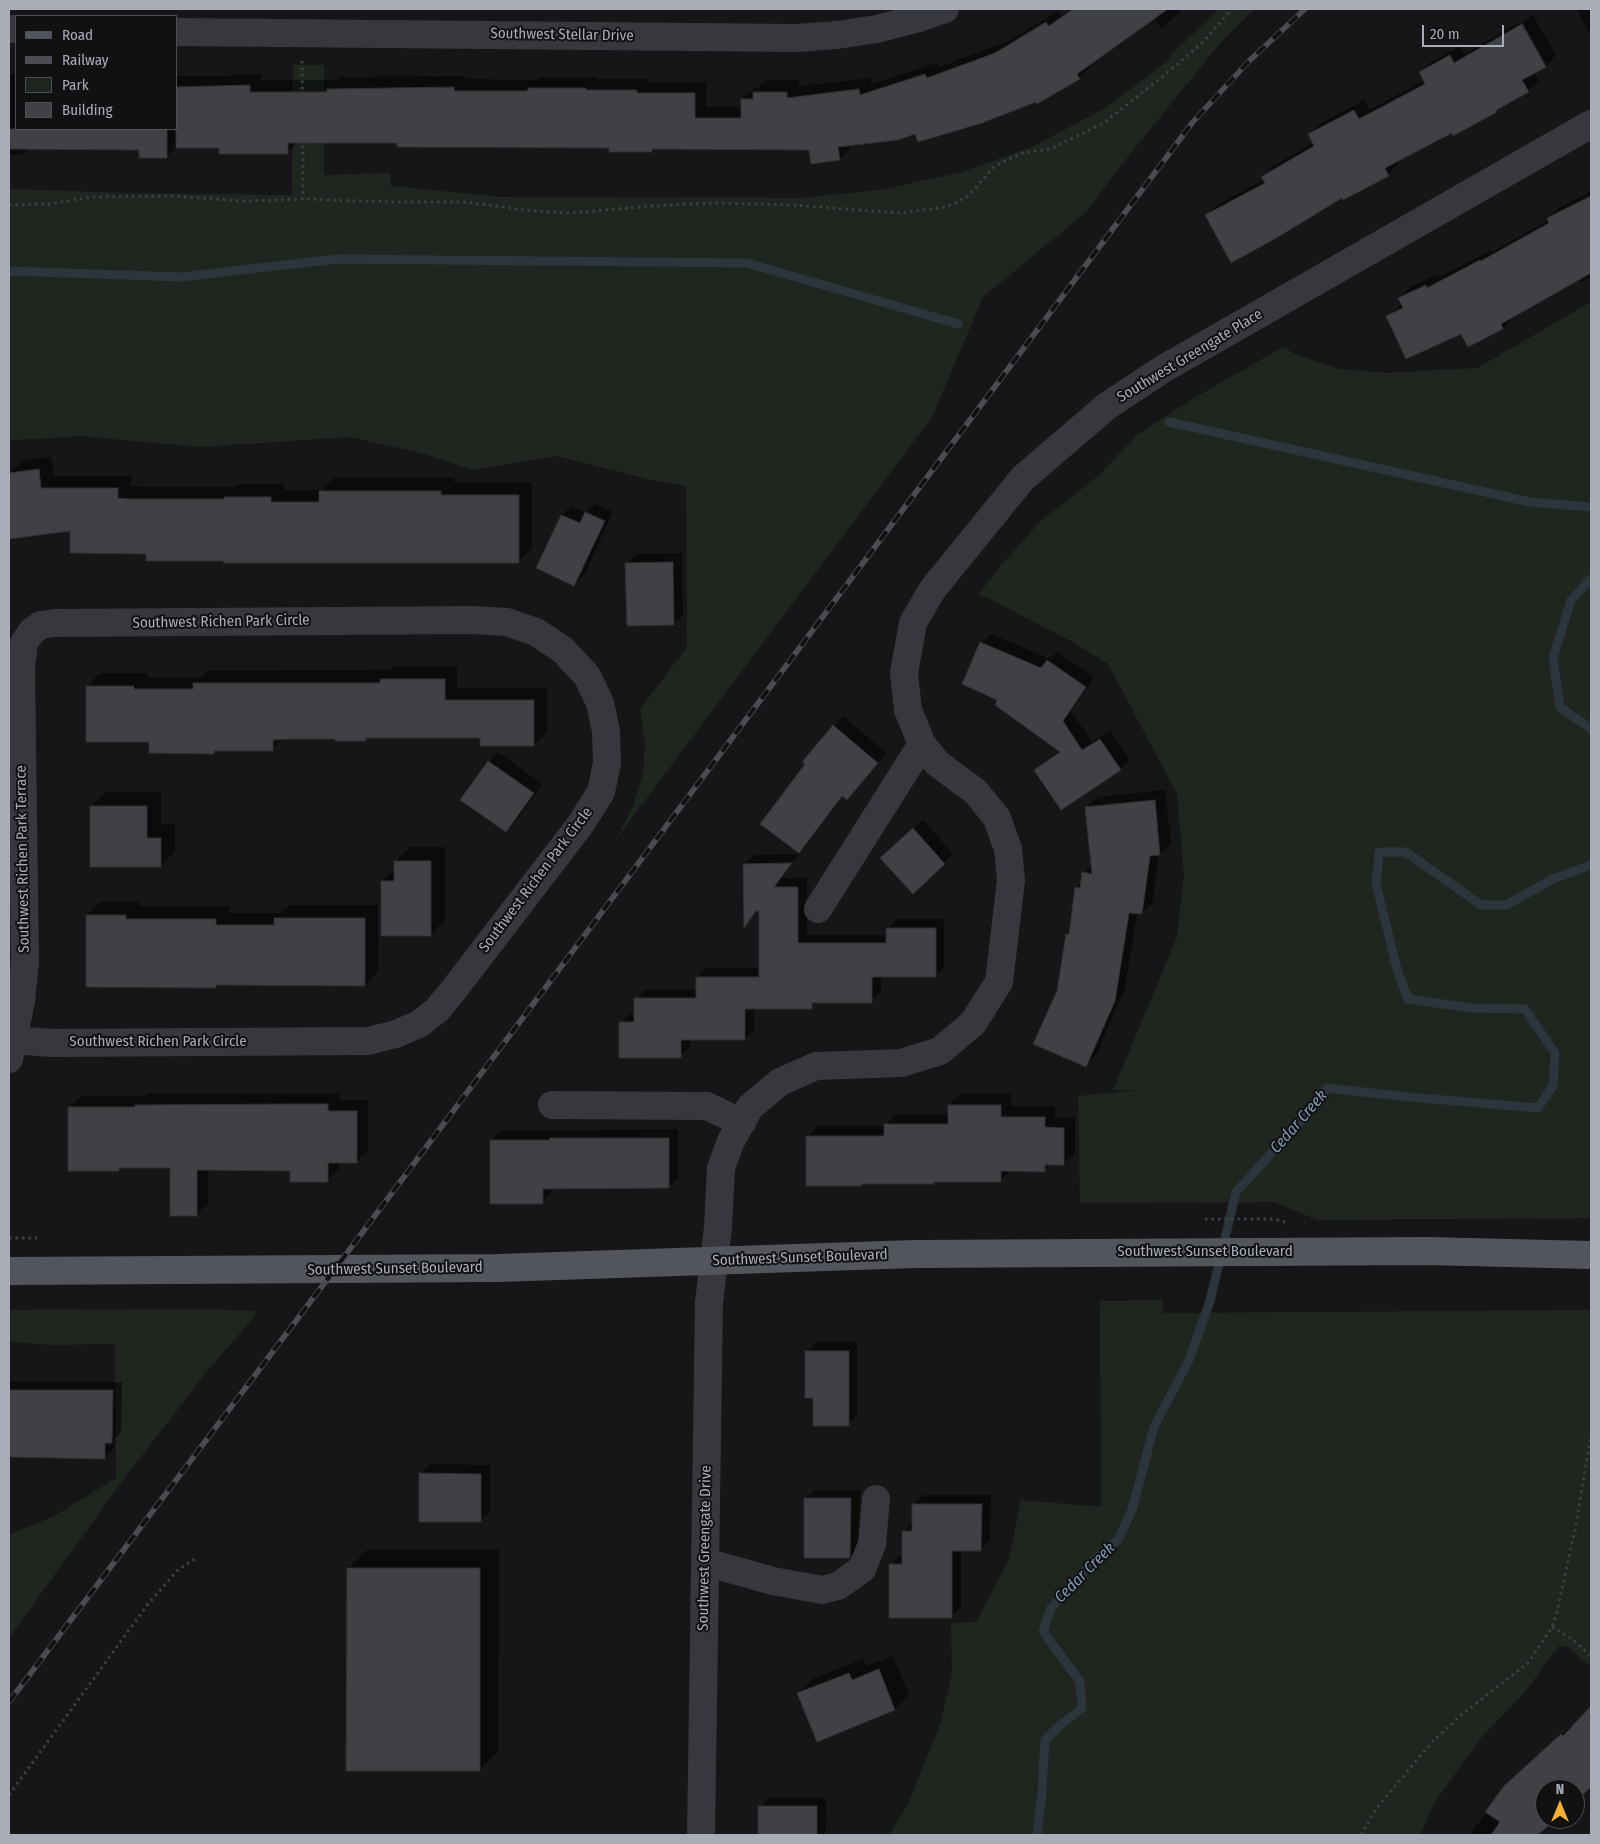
<!DOCTYPE html>
<style>
body{margin:0}
#map{position:relative;width:1600px;height:1844px;overflow:hidden;background:#161618;font-family:"Fira Sans Condensed",sans-serif}
canvas{display:block}
.frame{position:absolute;inset:0;border:10px solid #a8adb8;pointer-events:none}
.legend{position:absolute;left:15px;top:15px;width:162px;height:115px;box-sizing:border-box;background:#111113;border:1px solid #4d4f55;margin:0;padding:6px 9px;list-style:none;font-size:15px;color:#a8adb8}
.legend li{display:flex;align-items:center;gap:10px;height:25px}
.legend b{width:25px;border:1px solid #4d4f55}
.north{position:absolute;left:1535px;top:1779px;width:50px;height:50px;box-sizing:border-box;background:#111113;border:1px solid #4d4f55;border-radius:50%;rotate:0deg;font-size:14px;font-weight:700;line-height:20px;text-align:center;color:#a8adb8}
.north::after{content:'';display:block;margin:auto;width:18px;height:22px;background:#f2b134;clip-path:polygon(50% 0,100% 100%,50% 72%,0 100%)}
.scale{position:absolute;left:1422px;top:25px;width:82px;height:22px;box-sizing:border-box;border:2px solid #a8adb8;border-top:0;padding-left:6px;font-size:15px;line-height:18px;white-space:nowrap;color:#a8adb8;-webkit-text-stroke:4px #111113;paint-order:stroke}
</style>
<div id="map">
<canvas width="1600" height="1844"></canvas>
<div class="frame"></div>
<ul class="legend">
<li><b style="height:6px;background:#53555c"></b>Road</li>
<li><b style="height:6px;background:#4a4c52"></b>Railway</li>
<li><b style="height:14px;background:#1e261f"></b>Park</li>
<li><b style="height:14px;background:#404145"></b>Building</li>
</ul>
<div class="north">N</div>
<div class="scale">20 m</div>
</div>
<script>
const ctx = document.querySelector('canvas').getContext('2d');
ctx.lineJoin = 'round';
function fill(path, color) {
  ctx.fillStyle = color;
  ctx.fill(path, 'evenodd');
}
function shape(rows) {
  const path = new Path2D();
  for (const r of rows) {
    path.moveTo(r[0], r[1]);
    for (let i = 2; i < r.length; i += 2) path.lineTo(r[i], r[i + 1]);
  }
  return path;
}
function trace(path, color, width, dash) {
  ctx.strokeStyle = color;
  ctx.lineWidth = width;
  ctx.lineCap = dash ? 'butt' : 'round';
  ctx.setLineDash(dash || []);
  ctx.stroke(path);
}
function label(font, color, halo, rows, align = 'center') {
  ctx.font = font + ' "Fira Sans Condensed",sans-serif';
  ctx.lineWidth = 4;
  ctx.setLineDash([]);
  ctx.textBaseline = 'middle';
  ctx.strokeStyle = halo;
  ctx.fillStyle = color;
  for (const [text, x, y, turn = 0] of rows) {
    ctx.save();
    ctx.translate(x, y);
    ctx.rotate((+turn || 0) * Math.PI / 180);
    ctx.textAlign = isNaN(turn) ? turn : align;
    if (halo) ctx.strokeText(text, 0, 0);
    ctx.fillText(text, 0, 0);
    ctx.restore();
  }
}
const green = shape([
 [1219,9,1254,9,1221,42,1123,163,1084,214,983,297,932,417,615,841,633,807,643,773,645,744,640,709,687,647,686,486,652,480,557,456,472,470,421,453,350,437,200,447,79,436,40,439,9,440,9,189,130,193,292,195,293,65,324,65,324,175,390,173,391,186,501,197,798,198,880,190,962,172,1034,146,1105,108,1170,59,1169,57],
 [1591,302,1591,1218,1317,1220,1274,1202,1080,1203,1078,1096,1140,1090,1113,1090,1177,937,1184,874,1177,794,1108,664,1071,641,979,594,999,567,1041,521,1098,476,1137,435,1194,398,1283,347,1297,355,1339,369,1386,373,1477,368],
 [1163,1300,1163,1313,1591,1310,1591,1667,1567,1646,1559,1646,1525,1692,1481,1738,1435,1802,1420,1835,889,1835,908,1804,941,1722,952,1671,951,1623,976,1622,1009,1560,1021,1500,1101,1507,1100,1301],
 [192,1309,259,1311,204,1375,121,1483,9,1638,9,1535,54,1516,116,1478,115,1344,52,1345,9,1342,9,1310]
]);
const shadow = shape([
 [1070,9,1183,9,1162,28,1153,18,1090,64,1091,66,1079,78,1037,101,916,132,851,144,851,147,840,159,810,149,654,148,651,151,610,147,398,142,298,142,287,153,220,147,176,147,167,156,140,149,29,148,22,155,9,155,9,74,16,74,16,129,176,129,176,76,230,76,232,74,261,74,261,80,338,80,340,77,465,76,465,79,538,80,541,77,597,77,597,79,648,79,648,82,706,82,706,107,742,107,742,100,754,88,758,88,766,80,799,80,799,86,871,78,872,84,937,63,939,67,1009,41,1058,11,1061,16],
 [1577,9,1591,9,1591,36],
 [1533,15,1556,55,1546,66,1534,72,1539,81,1528,91,1503,105,1496,111,1452,131,1397,161,1398,164,1388,175,1343,197,1207,216,1217,205,1265,179,1263,177,1273,166,1314,143,1310,134,1320,124,1364,100,1369,110,1425,80,1421,72,1431,62,1460,46,1465,54,1520,22,1544,64,1546,64,1522,21],
 [1591,191,1591,277,1581,282,1579,279,1513,316,1513,318,1503,328,1462,332,1388,316,1402,304,1399,298,1410,287,1436,275,1438,278,1491,250,1492,252,1549,220,1548,218,1559,208],
 [51,457,54,476,131,476,131,486,143,487,236,487,238,484,284,484,284,490,322,490,333,478,454,478,454,482,532,482,532,548,519,561,225,559,148,553,72,530,9,537,9,474,23,460],
 [595,504,613,512,584,575,574,585,537,567,562,515,571,506,586,513],
 [682,553,683,615,674,624,627,563,636,554],
 [991,634,1050,659,1057,652,1094,677,1071,711,1092,742,1110,731,1130,760,1120,769,1035,770,1045,761,1060,751,999,699,982,643],
 [394,667,457,667,457,688,547,688,547,732,534,745,482,736,369,736,366,740,336,738,284,738,272,750,217,750,214,752,150,740,87,686,100,673,147,673,147,677,201,677,207,671,391,670],
 [843,716,886,753,856,789,843,795,808,842,799,852,806,764,803,761],
 [498,752,542,784,516,821,506,831,489,762],
 [1165,790,1171,843,1159,854,1153,902,1142,913,1137,913,1125,989,1096,1055,1085,1066,1058,992,1068,934,1071,931,1076,887,1083,881,1084,873,1092,864,1086,808,1097,797],
 [106,792,161,792,161,824,175,824,175,852,160,866,91,806],
 [923,820,953,854,944,863,892,849],
 [410,847,445,847,445,920,431,934,382,881,395,868,395,862],
 [799,854,782,878,807,878,807,935,888,935,888,928,897,919,944,919,944,967,935,976,881,976,881,992,871,1001,817,1001,811,1007,754,1007,754,1030,745,1039,690,1039,690,1047,680,1056,621,1023,630,1014,636,1014,636,999,645,990,697,990,697,978,706,968,760,968,760,910,758,910,745,925,744,865,754,855],
 [101,902,139,902,139,906,229,906,229,913,281,913,289,905,378,905,378,971,365,985,218,984,215,987,87,915],
 [148,1093,339,1093,339,1100,368,1100,368,1150,356,1162,339,1162,339,1169,327,1181,291,1170,208,1169,208,1203,196,1215,172,1167,122,1167,119,1169,69,1108,81,1096,146,1096],
 [960,1094,1011,1094,1011,1106,1055,1106,1055,1117,1075,1117,1075,1153,1064,1164,1051,1164,1044,1170,1011,1170,1000,1180,863,1182,860,1185,807,1137,818,1126,885,1126,896,1114,949,1114,949,1105],
 [678,1129,678,1178,669,1187,551,1188,551,1193,542,1203,491,1140,500,1131],
 [816,1342,857,1342,857,1415,848,1425,814,1397,807,1352],
 [9,1382,122,1382,121,1432,114,1440,114,1448,104,1458,9,1456],
 [430,1464,490,1465,490,1511,481,1520,421,1474],
 [815,1490,860,1490,858,1547,849,1557,805,1499],
 [923,1495,991,1495,990,1540,981,1549,961,1549,961,1607,952,1616,891,1565,900,1555,904,1555,904,1532,913,1522,913,1505],
 [367,1550,499,1550,498,1751,479,1770,348,1569],
 [893,1656,909,1695,894,1709,799,1694,813,1679,863,1659,866,1666],
 [1591,1708,1591,1785,1575,1800,1575,1789,1545,1789,1545,1819,1552,1819,1541,1835,1470,1835,1504,1787,1571,1726,1572,1728],
 [769,1798,826,1798,825,1835,760,1835,760,1807]
]);
const stream = shape([
 [9,271,181,277,337,259,747,263,958,324],
 [1169,422,1530,502,1591,507],
 [1591,579,1571,600,1553,658,1560,707,1591,729],
 [1037,1835,1042,1792,1045,1740,1059,1726,1082,1708,1080,1682,1043,1631,1051,1608,1094,1560,1118,1540,1132,1510,1154,1427,1189,1360,1210,1301,1236,1192,1309,1112,1327,1088,1409,1097,1538,1108,1553,1086,1555,1053,1525,1009,1471,1008,1408,999,1397,969,1376,884,1379,852,1406,852,1481,905,1506,905,1553,879,1591,865]
]);
const building = shape([
 [1073,9,1168,9,1077,74,1080,79,1037,104,1036,102,982,123,918,142,915,134,898,140,838,147,840,160,811,164,809,150,652,149,652,152,609,152,609,148,397,147,397,143,288,143,288,154,219,154,219,148,176,148,176,87,250,85,250,92,327,92,327,89,454,87,454,91,528,91,528,88,586,88,586,90,637,90,637,93,695,93,695,118,741,118,741,99,753,99,753,92,787,92,787,98,859,89,860,95,925,74,927,78,995,53,1046,22,1049,26,1073,9],
 [1522,24,1546,67,1522,80,1529,92,1496,110,1497,112,1453,136,1452,133,1385,168,1389,176,1343,200,1342,198,1278,237,1231,263,1205,215,1265,183,1261,177,1314,146,1308,134,1354,110,1359,119,1425,84,1419,72,1450,55,1454,63,1522,24],
 [9,129,167,129,167,158,139,158,139,150,9,149,9,129],
 [1591,196,1591,273,1501,324,1503,329,1468,347,1461,334,1406,359,1386,316,1403,308,1398,298,1426,285,1427,288,1480,260,1481,261,1549,223,1547,218,1591,196],
 [39,469,41,488,118,488,118,498,129,499,224,499,224,497,271,497,271,502,319,502,319,491,441,491,441,495,519,495,519,563,223,563,224,561,146,561,146,554,70,553,70,531,9,539,9,473,39,469],
 [585,512,605,521,574,586,536,568,561,515,580,523,585,512],
 [673,562,674,625,627,626,625,563,673,562],
 [980,642,1041,668,1047,660,1086,687,1063,721,1082,750,1100,739,1121,770,1061,810,1034,770,1060,752,995,705,997,700,962,684,980,642],
 [380,679,445,679,445,700,534,700,534,746,480,746,480,738,366,738,366,741,335,741,335,739,289,739,273,740,273,751,214,751,214,754,149,753,149,742,86,742,86,686,134,686,134,689,193,689,193,683,380,683,380,679],
 [833,725,878,763,847,800,842,796,799,853,760,824,805,764,802,762,833,725],
 [488,761,534,793,506,832,460,800,488,761],
 [1155,800,1160,855,1150,856,1142,914,1129,913,1115,1001,1086,1067,1033,1044,1057,991,1066,934,1069,934,1075,887,1080,888,1082,872,1092,874,1085,807,1155,800],
 [90,806,147,806,147,838,161,838,161,867,90,867,90,806],
 [913,828,945,864,913,894,880,858,913,828],
 [394,861,431,861,431,936,381,936,381,881,394,881,394,861],
 [792,863,774,887,798,887,798,943,886,943,886,928,936,928,936,977,872,977,872,1003,812,1003,812,1009,745,1009,745,1040,681,1040,681,1058,619,1058,619,1022,634,1022,634,998,696,998,696,977,759,977,759,911,756,911,744,928,743,864,792,863],
 [86,915,126,915,126,919,216,919,216,925,274,925,274,918,365,918,365,986,216,985,216,988,86,987,86,915],
 [290,1104,328,1104,328,1111,357,1111,357,1163,328,1163,328,1182,290,1182,290,1171,197,1170,197,1216,170,1216,170,1168,119,1168,119,1171,68,1171,68,1107,135,1107,135,1105,290,1104],
 [948,1105,1001,1105,1001,1117,1045,1117,1045,1127,1064,1128,1064,1165,1045,1165,1045,1172,1001,1171,1001,1182,934,1182,934,1184,861,1184,861,1186,806,1186,806,1136,884,1136,884,1124,948,1124,948,1105],
 [550,1138,669,1138,669,1188,543,1189,543,1204,490,1204,490,1140,550,1140,550,1138],
 [805,1351,849,1351,849,1426,813,1426,813,1398,805,1398,805,1351],
 [9,1390,113,1390,112,1443,105,1443,105,1459,9,1457,9,1390],
 [419,1473,481,1474,481,1522,419,1522,419,1473],
 [804,1498,851,1498,850,1558,804,1558,804,1498],
 [912,1504,982,1504,981,1551,952,1551,952,1618,889,1618,889,1564,902,1564,902,1531,912,1531,912,1504],
 [347,1568,480,1568,480,1771,346,1771,347,1568],
 [879,1669,895,1710,817,1742,797,1693,849,1673,852,1680,879,1669],
 [1591,1706,1591,1787,1575,1802,1575,1789,1545,1789,1545,1819,1556,1819,1538,1835,1491,1835,1500,1822,1485,1812,1504,1786,1561,1734,1563,1736,1591,1706],
 [758,1806,817,1806,817,1835,758,1835,758,1806]
]);
const path = shape([
 [302,61,303,199],
 [9,205,49,204,93,197,171,196,247,201,303,199,393,202,465,202,533,211,572,213,649,206,715,203,792,205,897,213,941,208,956,203,969,195,994,167,1008,159,1023,153,1050,149,1104,123,1173,68,1205,40,1232,9],
 [1205,1219,1273,1219,1289,1223],
 [9,1238,39,1238],
 [1552,1627,1572,1639,1591,1656],
 [9,1795,148,1604,179,1569,195,1559],
 [1361,1835,1376,1809,1432,1742,1460,1716,1529,1662,1552,1627,1557,1612,1575,1529,1591,1436]
]);
const minor = shape([
 [9,29,16,29],
 [176,32,797,38,837,35,877,29,919,18,945,9],
 [818,909,922,744],
 [9,1059,21,1001,25,962,21,669,24,643,32,631,41,625,55,623,473,620,507,622,536,632,563,650,587,676,600,703,606,731,607,763,601,792,580,825,452,992,437,1010,419,1024,396,1034,368,1041,52,1043,13,1040],
 [552,1105,707,1106,742,1123],
 [705,1562,773,1581,822,1590,838,1586,862,1569,872,1544,876,1499],
 [701,1835,709,1303,718,1227,721,1168,731,1141,750,1107,780,1082,816,1066,901,1063,940,1051,973,1023,999,982,1011,880,1008,849,997,818,976,792,937,763,922,744,908,710,904,673,913,623,932,590,1023,478,1107,406,1163,369,1591,124]
]);
const major = shape([
 [9,1271,498,1268,915,1254,1427,1251,1591,1255]
]);
const rail = shape([
 [9,1702,335,1269,1192,123,1249,61,1305,9]
]);
const streetNames = [
 ["Southwest Stellar Drive",562,35,1],
 ["Southwest Greengate Place",1190,356,-31],
 ["Southwest Richen Park Circle",221,622,-1],
 ["Southwest Richen Park Terrace",23,859,-91],
 ["Southwest Richen Park Circle",536,880,-53],
 ["Southwest Richen Park Circle",158,1042],
 ["Southwest Sunset Boulevard",1205,1252],
 ["Southwest Sunset Boulevard",800,1258,-2],
 ["Southwest Sunset Boulevard",395,1269,-1],
 ["Southwest Greengate Drive",705,1548,-89]
];
const waterNames = [
 ["Cedar Creek",1299,1122,-49],
 ["Cedar Creek",1085,1573,-45]
];
fill(green, '#1e261f');
fill(shadow, '#0007');
trace(stream, '#2c353c', 9);
fill(building, '#404145');
trace(building, '#303034', 1);
trace(path, '#3d3f44', 3, [2.5, 4]);
trace(minor, '#37383d', 28);
trace(major, '#53555c', 28);
trace(rail, '#4a4c52', 5.5);
trace(rail, '#111113', 4, [11]);
label('15px', '#a8adb8', '#111113', streetNames);
label('italic 16px', '#7f9bb3', '#111113', waterNames);
</script>
